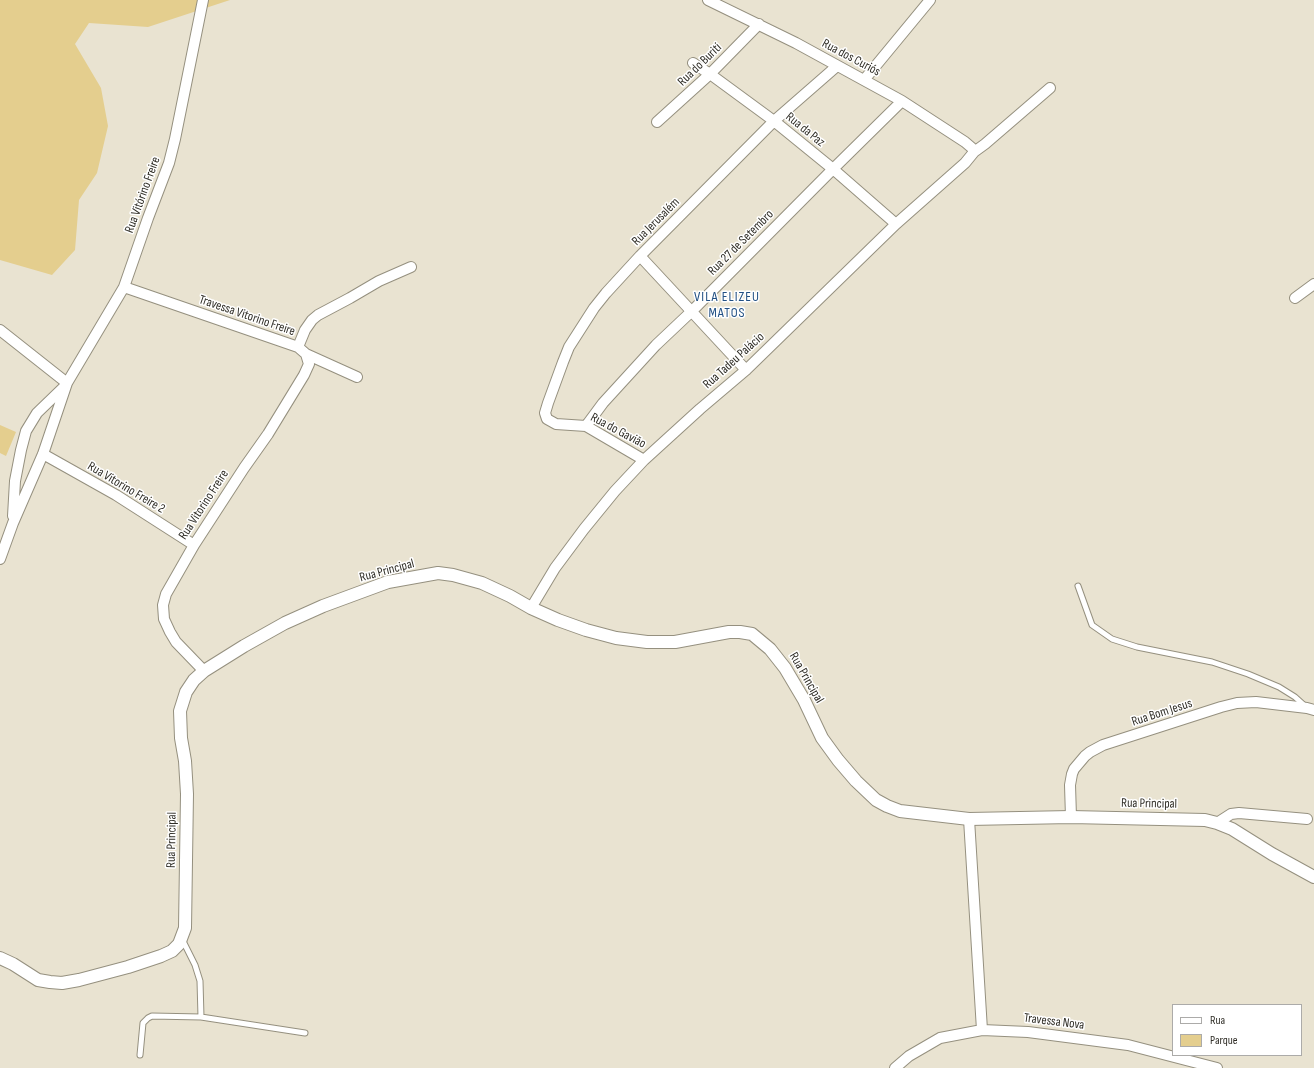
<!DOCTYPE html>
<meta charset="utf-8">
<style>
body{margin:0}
#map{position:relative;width:1314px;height:1068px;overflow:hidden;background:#e9e3d1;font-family:"Sofia Sans Condensed",sans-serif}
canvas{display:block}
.legend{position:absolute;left:1172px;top:1004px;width:130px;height:52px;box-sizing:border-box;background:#fff;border:1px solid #acaba9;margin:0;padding:5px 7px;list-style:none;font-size:12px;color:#302e27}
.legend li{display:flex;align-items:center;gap:8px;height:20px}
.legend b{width:20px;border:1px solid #acaba9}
</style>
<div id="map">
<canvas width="1314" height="1068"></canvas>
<ul class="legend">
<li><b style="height:5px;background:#fff"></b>Rua</li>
<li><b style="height:11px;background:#e4ce8e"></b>Parque</li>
</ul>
</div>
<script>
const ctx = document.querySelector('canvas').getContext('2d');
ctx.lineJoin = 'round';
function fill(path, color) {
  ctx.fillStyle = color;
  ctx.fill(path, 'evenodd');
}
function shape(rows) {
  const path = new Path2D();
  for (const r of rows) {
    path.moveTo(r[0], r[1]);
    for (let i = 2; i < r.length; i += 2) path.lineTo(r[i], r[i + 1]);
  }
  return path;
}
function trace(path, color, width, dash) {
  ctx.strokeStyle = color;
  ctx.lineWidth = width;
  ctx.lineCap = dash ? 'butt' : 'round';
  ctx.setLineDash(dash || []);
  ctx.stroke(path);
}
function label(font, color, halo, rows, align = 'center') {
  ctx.font = font + ' "Sofia Sans Condensed",sans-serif';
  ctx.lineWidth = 3;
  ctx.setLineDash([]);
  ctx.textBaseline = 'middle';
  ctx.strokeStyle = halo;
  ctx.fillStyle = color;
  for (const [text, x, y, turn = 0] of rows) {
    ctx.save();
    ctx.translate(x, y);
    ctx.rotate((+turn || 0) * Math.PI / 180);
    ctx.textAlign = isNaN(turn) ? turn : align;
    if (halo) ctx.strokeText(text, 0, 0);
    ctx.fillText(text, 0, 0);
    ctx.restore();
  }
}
const green = shape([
 [0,0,230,0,148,27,89,23,75,44,101,88,108,126,97,173,79,200,75,250,52,275,0,260],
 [0,425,16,432,6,456,0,453]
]);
const service = shape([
 [1078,586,1092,625,1112,639,1137,647,1212,662,1248,674,1279,687,1295,697,1305,706],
 [182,939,195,965,200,981,201,1017,305,1033],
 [140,1055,143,1023,148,1018,152,1016,201,1017]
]);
const minor = shape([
 [708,0,796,43,902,101,965,142,972,148,974,152],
 [693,63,710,74,774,121,833,169,896,224],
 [864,80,930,0],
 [657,122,710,74,759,24],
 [640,256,746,370],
 [124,287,298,347,306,354,357,377],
 [1295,298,1314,284],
 [0,330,67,383],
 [298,347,305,330,312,320,318,315,350,298,379,281,411,267],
 [586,426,603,403,656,345,692,311,833,169,902,101],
 [43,454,116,495,194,545],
 [644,460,586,426,556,424,547,419,545,413,548,403,563,362,569,347,594,308,606,293,640,256,774,121,837,66],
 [13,516,15,481,21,450,26,431,37,413,66,385],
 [0,559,13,523,43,454,67,383,124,287,148,218,169,163,175,139,203,0],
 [531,608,555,568,584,529,615,491,644,460,700,409,746,370,896,224,965,163,974,152,985,144,1050,88],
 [204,671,176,642,170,632,164,619,163,605,166,594,194,545,244,468,268,434,304,375,309,364,306,354],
 [1071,817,1070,785,1072,774,1074,769,1085,756,1090,752,1103,745,1221,707,1237,703,1256,702,1307,708,1314,710],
 [969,819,982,1030],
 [1217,823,1231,814,1239,813,1307,819],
 [895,1068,909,1056,940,1038,982,1030,1028,1032,1128,1045,1217,1068]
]);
const tertiary = shape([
 [0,958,13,964,38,980,50,982,62,983,79,980,128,967,161,956,172,951,179,944,185,928,187,794,185,761,181,738,180,711,186,692,194,680,204,671,244,646,285,623,323,606,388,582,438,573,453,575,482,583,510,596,531,608,558,620,586,630,616,638,647,642,675,642,729,632,740,632,752,634,770,649,785,668,804,700,822,738,838,760,856,781,876,800,887,806,900,811,969,819,1071,817,1205,820,1217,823,1232,829,1272,854,1314,877]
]);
const streetNames = [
 ["Rua dos Curiós",851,58,28],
 ["Rua do Buriti",700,65,-44],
 ["Rua da Paz",805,130,39],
 ["Rua Vitórino Freire",143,195,-70],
 ["Rua Jerusalém",656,222,-45],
 ["Rua 27 de Setembro",741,243,-45],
 ["Travessa Vitorino Freire",247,316,19],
 ["Rua Tadeu Palácio",734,361,-42],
 ["Rua do Gavião",618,431,28],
 ["Rua Vitorino Freire 2",126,488,31],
 ["Rua Vitorino Freire",204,505,-57],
 ["Rua Principal",387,571,-15],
 ["Rua Principal",806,678,60],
 ["Rua Bom Jesus",1162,713,-18],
 ["Rua Principal",1149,804,1],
 ["Rua Principal",172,840,-89],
 ["Travessa Nova",1054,1022,7]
];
const neighbourhoodNames = [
 ["VILA ELIZEU",727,297],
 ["MATOS",727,313]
];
fill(green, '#e4ce8e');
trace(service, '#95907f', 7);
trace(minor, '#95907f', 12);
trace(tertiary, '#95907f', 14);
trace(service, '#fff', 5);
trace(minor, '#fff', 10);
trace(tertiary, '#fff', 12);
label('13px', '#302e27', '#fff', streetNames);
ctx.letterSpacing = '1px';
label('14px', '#225084', '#fff', neighbourhoodNames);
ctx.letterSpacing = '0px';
</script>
